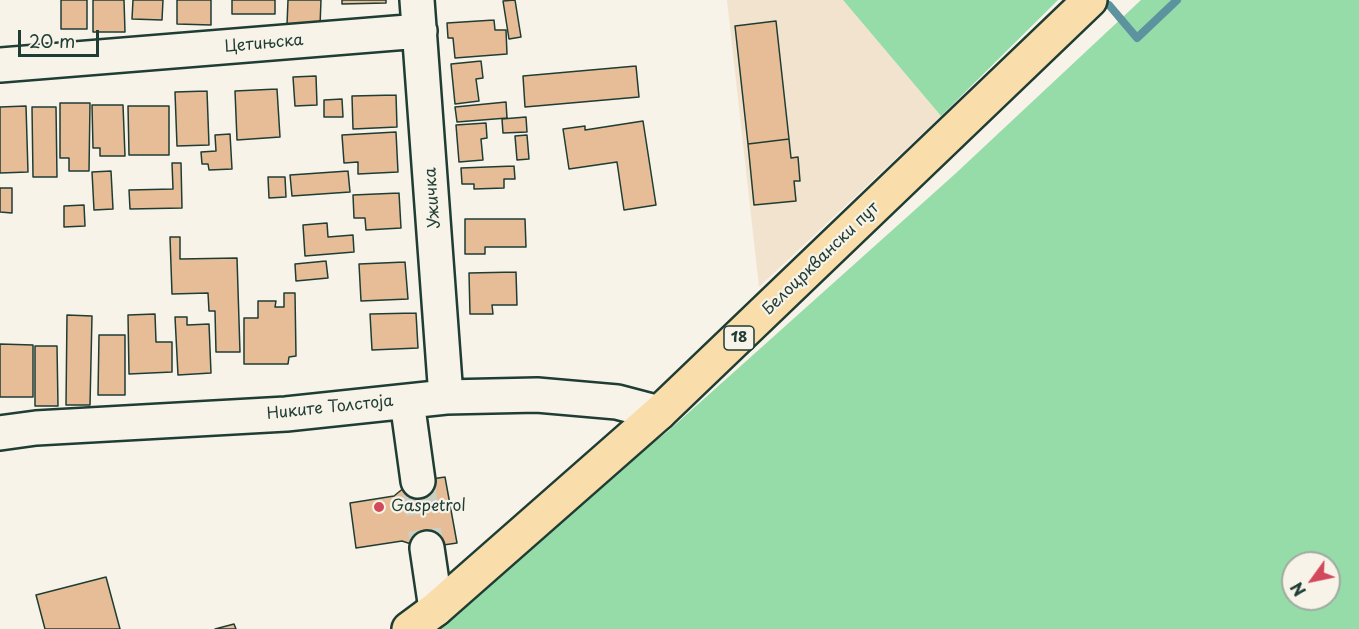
<!DOCTYPE html>
<meta charset="utf-8">
<style>
body{margin:0}
#map{position:relative;width:1359px;height:629px;overflow:hidden;background:#f7f3e8;font-family:"Playpen Sans",sans-serif}
canvas{display:block}
.north{position:absolute;left:1281px;top:551px;width:60px;height:60px;box-sizing:border-box;background:#f7f3e8;border:2px solid #a1aaa0;border-radius:50%;rotate:237deg;font-size:16px;font-weight:700;line-height:24px;text-align:center;color:#1f3d34}
.north::after{content:'';display:block;margin:auto;width:21px;height:27px;background:#d1495b;clip-path:polygon(50% 0,100% 100%,50% 72%,0 100%)}
.scale{position:absolute;left:18px;top:30px;width:81px;height:27px;box-sizing:border-box;border:3px solid #1f3d34;border-top:0;padding-left:8px;font-size:18px;line-height:21px;white-space:nowrap;color:#1f3d34;-webkit-text-stroke:4px #f7f3e8;paint-order:stroke}
</style>
<div id="map">
<canvas width="1359" height="629"></canvas>
<div class="north">N</div>
<div class="scale">20 m</div>
</div>
<script>
const ctx = document.querySelector('canvas').getContext('2d');
ctx.lineJoin = 'round';
function fill(path, color) {
  ctx.fillStyle = color;
  ctx.fill(path, 'evenodd');
}
function shape(rows) {
  const path = new Path2D();
  for (const r of rows) {
    path.moveTo(r[0], r[1]);
    for (let i = 2; i < r.length; i += 2) path.lineTo(r[i], r[i + 1]);
  }
  return path;
}
function trace(path, color, width, dash) {
  ctx.strokeStyle = color;
  ctx.lineWidth = width;
  ctx.lineCap = dash ? 'butt' : 'round';
  ctx.setLineDash(dash || []);
  ctx.stroke(path);
}
function label(font, color, halo, rows, align = 'center') {
  ctx.font = font + ' "Playpen Sans",sans-serif';
  ctx.lineWidth = 4.5;
  ctx.setLineDash([]);
  ctx.textBaseline = 'middle';
  ctx.strokeStyle = halo;
  ctx.fillStyle = color;
  for (const [text, x, y, turn = 0] of rows) {
    ctx.save();
    ctx.translate(x, y);
    ctx.rotate((+turn || 0) * Math.PI / 180);
    ctx.textAlign = isNaN(turn) ? turn : align;
    if (halo) ctx.strokeText(text, 0, 0);
    ctx.fillText(text, 0, 0);
    ctx.restore();
  }
}
const built = shape([
 [727,0,843,0,941,116,759,287]
]);
const green = shape([
 [843,0,1058,0,941,116],
 [1141,0,1359,0,1359,629,415,629,667,432,955,174],
 [1293,563,1329,563,1329,599,1293,599]
]);
const stream = shape([
 [1109,5,1137,38,1177,0]
]);
const building = shape([
 [61,0,87,0,87,29,61,29,61,0],
 [93,0,124,0,125,32,93,32,93,0],
 [133,0,163,0,162,20,132,19,133,0],
 [177,0,211,0,211,25,177,24,177,0],
 [232,0,275,0,275,14,232,14,232,0],
 [288,0,321,0,320,26,287,25,288,0],
 [342,0,386,0,386,3,342,4,342,0],
 [515,0,521,37,509,39,503,1,515,0],
 [494,20,495,30,506,30,507,54,455,58,453,38,448,38,447,23,494,20],
 [776,21,789,139,748,144,735,26,776,21],
 [481,61,483,78,476,79,479,101,455,104,451,64,481,61],
 [636,66,639,97,525,107,523,76,636,66],
 [316,76,317,105,295,106,293,77,316,76],
 [277,89,280,137,237,140,235,91,277,89],
 [207,91,209,145,177,146,175,92,207,91],
 [396,95,397,127,353,129,352,96,396,95],
 [342,99,343,117,324,117,324,100,342,99],
 [506,102,507,118,457,122,455,107,506,102],
 [60,103,90,103,89,171,69,171,69,158,60,158,60,103],
 [92,105,123,105,125,156,100,156,100,148,93,148,92,105],
 [26,106,28,172,0,173,0,107,26,106],
 [128,106,169,106,169,155,129,155,128,106],
 [32,107,56,107,57,177,33,177,32,107],
 [526,117,527,132,503,133,502,119,526,117],
 [643,121,656,205,624,210,617,162,569,169,563,129,585,126,585,130,643,121],
 [486,123,487,138,481,139,483,160,459,162,456,125,486,123],
 [396,132,398,172,358,174,358,162,344,163,342,135,396,132],
 [230,134,232,169,209,170,208,164,202,164,201,152,216,151,215,135,230,134],
 [527,135,529,159,517,160,515,136,527,135],
 [789,139,791,158,798,157,800,181,794,181,796,201,754,205,748,144,789,139],
 [172,163,181,163,182,208,130,209,129,190,173,189,172,163],
 [514,166,515,179,504,179,504,188,474,189,474,184,462,184,461,168,514,166],
 [111,171,113,209,94,210,92,172,111,171],
 [348,171,350,192,292,196,290,175,348,171],
 [268,177,285,177,286,197,269,198,268,177],
 [0,188,12,188,12,213,0,212,0,188],
 [399,193,401,228,366,230,365,218,354,218,353,195,399,193],
 [84,205,85,226,64,227,64,206,84,205],
 [465,219,525,219,526,247,485,247,485,254,465,254,465,219],
 [327,223,328,237,353,235,354,252,305,256,303,225,327,223],
 [170,237,180,237,180,259,237,258,240,352,216,352,215,311,209,311,208,293,172,294,170,237],
 [326,261,328,278,296,281,295,264,326,261],
 [405,262,408,299,361,301,359,264,405,262],
 [516,272,517,305,492,305,493,314,470,314,469,273,516,272],
 [284,293,295,293,296,356,289,357,288,364,244,364,244,318,258,318,258,301,276,301,275,307,284,307,284,293],
 [416,313,418,348,372,350,370,314,416,313],
 [155,314,156,342,172,342,172,372,129,374,128,315,155,314],
 [67,315,92,316,90,405,66,405,67,315],
 [175,317,187,317,187,325,209,324,211,373,178,375,175,317],
 [99,335,125,335,125,395,98,395,99,335],
 [0,344,33,345,33,397,0,397,0,344],
 [35,346,57,346,58,406,35,406,35,346],
 [445,477,457,543,423,548,402,541,356,548,350,503,394,496,411,482,445,477],
 [106,577,120,629,45,629,36,595,106,577],
 [234,624,236,629,215,629,234,624]
]);
const minorTunnel = shape([
 [418,481,427,548]
]);
const minor = shape([
 [417,0,446,397],
 [0,65,420,31],
 [407,401,418,481],
 [0,433,36,428,286,414,446,397,537,395,617,402,659,413],
 [427,548,436,609]
]);
const major = shape([
 [409,629,436,609,659,413,1090,0]
]);
const markers = [
 [379,507,6,"#d1495b"]
];
const shields = [
 [739,338,30]
];
const shieldNames = [
 ["18",739,338]
];
const streetNames = [
 ["Цетињска",264,44,-5],
 ["Ужичка",433,198,-94],
 ["Белоцрквански пут",821,259,-44],
 ["Никите Толстоја",330,408,-6]
];
const poiNames = [
 ["Gaspetrol",391,507]
];
fill(built, '#f2e3cf');
fill(green, '#96dca9');
trace(stream, '#5d929f', 8);
fill(building, '#e6bd96');
trace(building, '#1f3d34', 1.5);
trace(minorTunnel, '#cccfc4', 33, [33, 16]);
trace(minor, '#1f3d34', 38);
trace(major, '#1f3d34', 38);
trace(minor, '#f7f3e8', 33);
trace(major, '#f9deab', 33);
for (const [x, y, r, color] of markers) {
  const dot = new Path2D();
  dot.arc(x, y, r, 0, 2 * Math.PI);
  ctx.fillStyle = color;
  ctx.fill(dot);
  trace(dot, '#f7f3e8', 2);
}
for (const [x, y, w] of shields) {
  const box = new Path2D();
  box.roundRect(x - w / 2, y - 12, w, 24, 4.5);
  ctx.fillStyle = '#f7f3e8';
  ctx.fill(box);
  trace(box, '#1f3d34', 1.5);
}
label('bold 15px', '#1f3d34', null, shieldNames);
label('16px', '#1f3d34', '#f7f3e8', streetNames);
label('16px', '#1f3d34', '#f7f3e8', poiNames, 'left');
</script>
